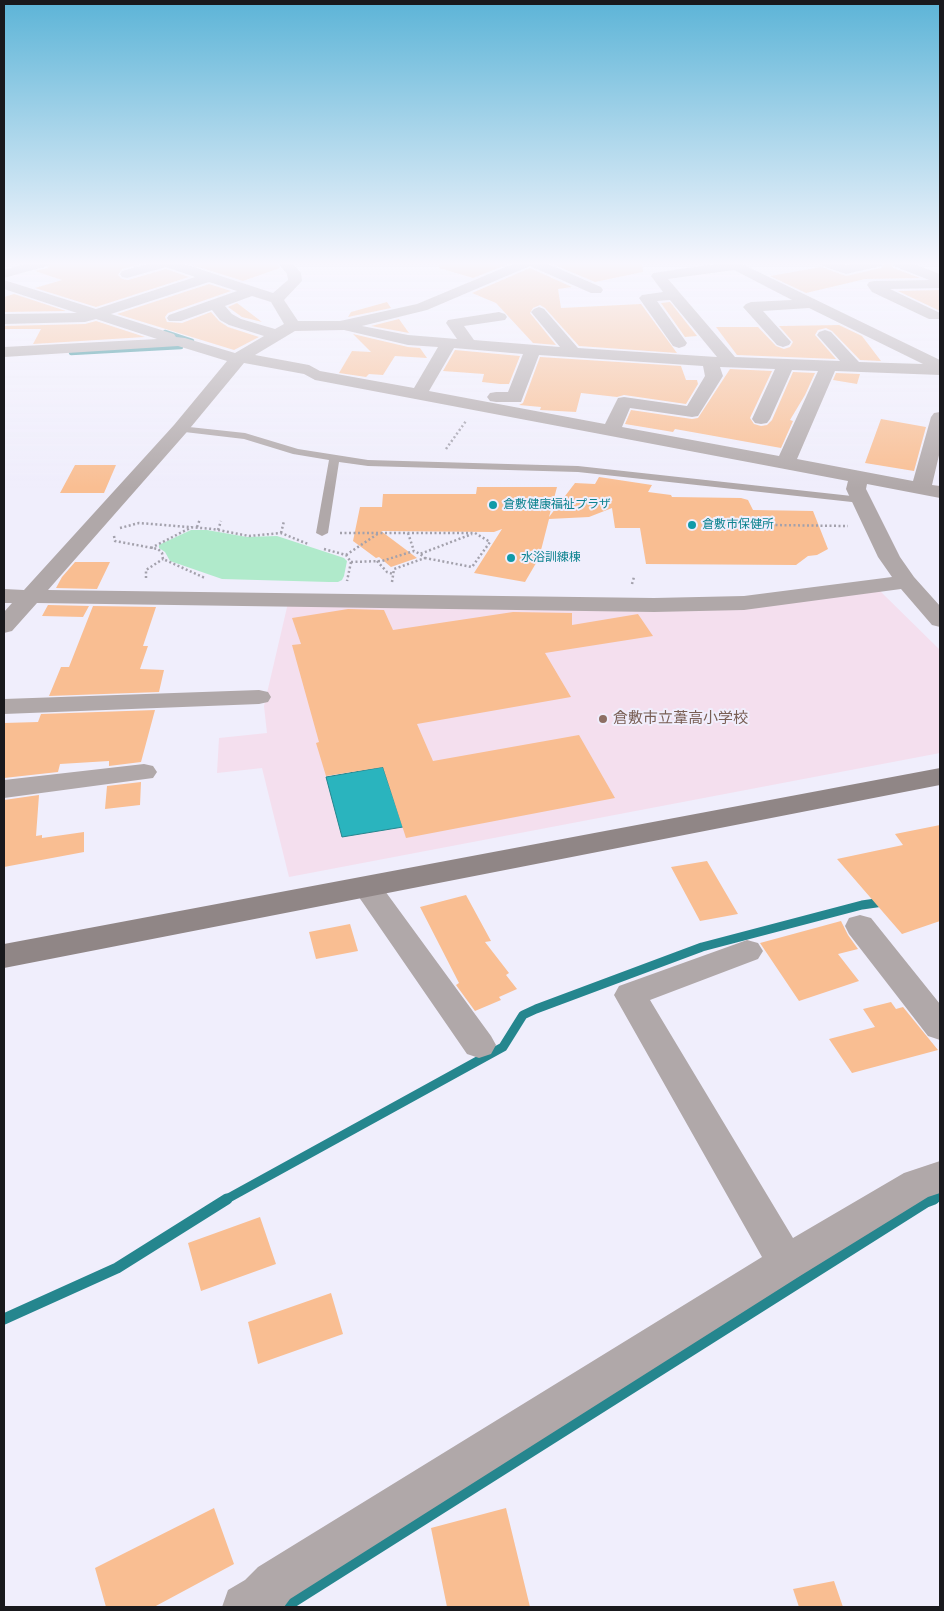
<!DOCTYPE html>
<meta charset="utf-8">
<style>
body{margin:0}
#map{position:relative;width:944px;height:1611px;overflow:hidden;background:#f0eefc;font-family:"Archivo Narrow",sans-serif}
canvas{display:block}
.frame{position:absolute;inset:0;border:5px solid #19191d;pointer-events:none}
</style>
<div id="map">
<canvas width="944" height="1611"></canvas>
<div class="frame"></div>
</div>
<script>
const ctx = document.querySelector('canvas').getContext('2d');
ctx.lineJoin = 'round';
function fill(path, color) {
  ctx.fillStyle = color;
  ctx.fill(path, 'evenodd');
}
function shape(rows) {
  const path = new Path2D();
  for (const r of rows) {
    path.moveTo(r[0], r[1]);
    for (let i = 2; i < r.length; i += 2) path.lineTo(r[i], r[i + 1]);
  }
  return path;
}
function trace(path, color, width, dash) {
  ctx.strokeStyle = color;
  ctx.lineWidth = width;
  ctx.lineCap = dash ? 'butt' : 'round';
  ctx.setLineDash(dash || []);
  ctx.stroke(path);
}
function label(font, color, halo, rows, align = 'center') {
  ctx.font = font + ' "Archivo Narrow","Noto Sans JP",sans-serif';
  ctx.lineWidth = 4;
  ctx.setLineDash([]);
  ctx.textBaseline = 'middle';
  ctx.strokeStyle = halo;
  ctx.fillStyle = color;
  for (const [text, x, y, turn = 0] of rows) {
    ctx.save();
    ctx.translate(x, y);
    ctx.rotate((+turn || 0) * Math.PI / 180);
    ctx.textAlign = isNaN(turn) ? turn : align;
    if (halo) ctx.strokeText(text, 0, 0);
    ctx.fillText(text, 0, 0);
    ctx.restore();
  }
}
const education = shape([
 [878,589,940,650,940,753,289,877,262,768,217,773,219,738,267,733,264,706,288,603,644,608]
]);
const green = shape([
 [191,530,207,530,247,537,277,536,344,558,347,561,344,576,342,580,338,582,329,582,222,579,170,561,165,552,159,548,159,545,163,543]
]);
const water = shape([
 [383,767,403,827,342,837,326,777,383,767]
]);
const streamFar2 = shape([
 [165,332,192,341],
 [71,353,181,347]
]);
const streamFar1 = shape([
 [225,1200,503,1047,523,1015,536,1009,702,947,862,905,883,902],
 [930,1200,940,1197]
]);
const stream = shape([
 [4,1319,117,1268,227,1199],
 [285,1607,926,1202,934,1199]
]);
const building = shape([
 [51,263,145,263,122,269,118,275,122,279,128,280,166,269,189,277,96,307,35,288,62,280,35,271,48,268],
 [186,263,276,263,280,268,243,281],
 [439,263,511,263,473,278,439,268],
 [550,263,642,263,643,272,595,282],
 [885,263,890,263,893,268,920,278,865,279,806,293,770,276,821,267,846,276,881,268],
 [530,268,572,287,558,289,561,308,641,304,677,353,579,346,545,308,540,305,533,308,530,313,556,345,533,343,496,303,472,293],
 [209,284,231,291,168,313,165,317,167,322,182,323,211,312,219,321,228,327,259,337,234,350,117,314],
 [940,290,940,311,898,291],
 [14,294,66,311,4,312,4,297],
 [387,302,391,308,348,317,351,312],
 [670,302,697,336,685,337,661,303],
 [237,303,262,322,242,317,228,307],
 [399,319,409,333,371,326],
 [96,321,145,337,33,344,41,329,4,329,4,326,85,324],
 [839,325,862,336,881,361,860,360,832,331,826,328,818,330,815,335,836,359,737,355,716,327,758,327,776,346,784,349,790,347,793,342,779,326],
 [353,334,408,347,420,348,427,358,395,356,383,375,369,374,366,377,339,373,352,351,371,352],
 [455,350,520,356,509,384,500,384,482,382,484,374,443,371],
 [540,357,681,366,686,380,697,380,698,384,686,404,624,395,617,397,581,393,576,412,540,410,541,407,519,405,523,403],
 [730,369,772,371,750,418,754,424,761,426,767,425,772,420,793,372,815,373,805,395,790,420,793,421,781,448,675,429,673,432,625,424,631,410,692,419,698,418],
 [836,373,860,374,857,384,833,380],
 [881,419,926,427,914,471,865,463],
 [75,465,116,465,104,493,60,493],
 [599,477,652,485,648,492,671,495,672,497,741,498,748,500,753,510,813,511,828,549,817,555,808,556,796,565,646,564,640,528,615,528,612,508,589,517,549,519,539,558,525,582,474,573,502,529,494,532,381,531,417,558,391,567,379,557,376,558,353,541,360,507,382,507,383,494,476,494,477,487,557,487,549,517,575,483,595,484],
 [75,562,110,562,97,589,56,588,62,577],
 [48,605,89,606,83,617,42,616],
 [93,606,156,607,143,646,148,646,140,669,164,670,159,692,49,696,61,667,69,667],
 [348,609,384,610,393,630,513,612,572,613,572,625,638,614,653,636,545,653,571,697,417,724,433,761,579,735,615,798,406,838,383,767,326,776,316,743,319,742,292,645,301,644,292,618],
 [155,710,141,762,109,766,109,761,60,764,58,772,4,778,4,723,38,722,41,714],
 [141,782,140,805,105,809,107,786],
 [39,795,36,836,42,835,42,838,84,832,84,852,4,867,4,800],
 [940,825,940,921,902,934,837,859,903,845,895,834],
 [707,861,738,914,700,921,671,867],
 [466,895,491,941,485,942,509,973,506,975,517,989,499,997,501,1000,475,1011,456,985,459,983,420,907],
 [841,921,848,935,858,949,838,954,859,981,799,1001,760,943],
 [350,924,358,951,316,959,309,932],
 [891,1002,896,1009,903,1007,938,1050,852,1073,829,1039,875,1027,863,1009],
 [260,1217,276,1264,201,1291,188,1243],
 [331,1293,343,1334,258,1364,248,1322],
 [214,1508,234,1564,154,1607,106,1607,95,1568],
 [506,1508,530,1607,447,1607,431,1528],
 [834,1581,843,1607,799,1607,793,1589]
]);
const path = shape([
 [446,449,466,421],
 [771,525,848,526],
 [197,527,200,519],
 [120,528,139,523,213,529,249,536,281,533,308,544],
 [218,530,221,521],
 [281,533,284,521],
 [340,533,475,533,490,542,472,567,425,558],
 [408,533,414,551],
 [114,536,115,541,158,549,162,553,163,559,205,578],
 [151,548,192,527],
 [324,549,346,555,351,562,347,581],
 [346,555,379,533],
 [377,561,387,572,393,574],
 [351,562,382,561,414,551,420,554,472,534],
 [146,578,146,570,163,559],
 [392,582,394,569,425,558,420,554],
 [632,584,634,577]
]);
const lane = shape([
 [180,426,245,433,298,449,368,460,578,466,861,497,866,500,861,503,578,472,368,466,339,462,328,533,322,536,316,533,329,460,293,454,244,439,176,431,176,427,180,426]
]);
const street = shape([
 [28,263,49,263,47,266,4,278,4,270,28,263],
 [151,263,181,263,273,293,288,280,287,274,278,263,292,263,301,273,302,281,284,300,298,321,340,321,417,304,515,263,546,263,601,287,603,290,601,293,591,293,530,266,427,310,362,326,408,335,457,339,446,323,448,320,499,312,505,314,507,317,505,320,464,326,474,340,560,347,531,312,534,309,539,307,544,309,578,348,717,357,670,300,657,301,687,343,685,346,679,348,673,346,639,298,642,295,663,292,651,276,653,273,723,263,740,263,940,360,940,375,835,371,797,459,913,481,931,417,934,413,940,412,940,451,932,485,940,486,940,498,867,484,866,489,900,557,914,577,940,606,940,627,932,625,901,589,744,610,654,612,37,603,12,631,4,633,4,612,12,603,4,603,4,589,24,590,174,425,227,361,178,346,4,357,4,347,157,339,96,319,85,322,4,324,4,314,77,313,4,289,4,280,96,309,195,277,166,267,127,278,122,277,120,274,122,271,151,263],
 [734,270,792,300,751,302,746,304,743,307,777,345,783,347,789,345,791,342,763,311,809,308,923,364,859,362,831,332,825,330,819,332,817,335,840,361,735,357,668,279,734,270],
 [209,282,237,291,169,315,167,318,169,321,181,321,212,310,220,320,229,325,264,336,235,353,185,338,176,337,174,334,111,314,209,282],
 [252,296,271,302,284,324,275,329,241,319,232,314,225,306,252,296],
 [344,330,408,345,438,347,414,388,320,371,309,365,255,355,295,331,344,330],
 [454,348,523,354,508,392,496,392,490,393,487,397,490,401,496,402,521,402,539,355,703,366,705,376,687,406,624,397,618,398,605,424,429,391,454,348],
 [244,363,304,374,315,380,848,481,846,489,878,557,892,577,744,596,654,598,48,590,186,433,244,363],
 [720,367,775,369,752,419,755,423,761,424,767,423,770,419,792,370,818,371,779,456,622,427,630,408,692,417,698,416,723,376,720,367],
 [821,263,840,263,847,265,859,263,883,263,881,266,846,274,823,266,821,263],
 [892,263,911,263,940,274,940,288,890,289,940,313,940,319,929,319,872,292,867,285,869,282,874,281,929,280,894,266,892,263],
 [259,690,268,692,271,697,268,702,259,704,4,714,4,699,259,690],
 [144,764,153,766,157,772,153,778,4,798,4,780,144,764],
 [367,877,377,880,491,1036,496,1045,491,1054,479,1058,467,1054,352,887,357,880,367,877],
 [860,915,871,918,940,1004,940,1040,928,1036,849,934,845,926,849,918,860,915],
 [747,940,758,943,763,951,758,959,650,1000,793,1238,904,1173,940,1161,940,1193,928,1197,800,1276,290,1599,284,1607,222,1607,228,1590,245,1580,258,1567,762,1257,614,995,619,986,747,940]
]);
const secondary = shape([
 [940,768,940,785,4,968,4,944,940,768]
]);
const markers = [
 [493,505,5,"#0f9aa8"],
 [692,525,5,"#0f9aa8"],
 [511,558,5,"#0f9aa8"],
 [603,719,5,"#8d6e63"]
];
const farCulturenames = [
 ["倉敷健康福祉プラザ",503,505],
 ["倉敷市保健所",702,525],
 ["水浴訓練棟",521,558]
];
const educationNames = [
 ["倉敷市立葦高小学校",613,719]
];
fill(education, '#f4dfee');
fill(green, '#b0eacb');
fill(water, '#2ab4be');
trace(water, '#25868e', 1);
trace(streamFar2, '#25868e', 4.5);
trace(streamFar1, '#25868e', 9);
trace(stream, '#25868e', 11);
fill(building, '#f9be92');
trace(path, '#a3a1ac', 2.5, [2, 2.5]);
fill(lane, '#b0a8a9');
fill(street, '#b0a8a9');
fill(secondary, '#908686');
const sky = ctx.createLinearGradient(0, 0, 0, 488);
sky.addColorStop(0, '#5cb4d7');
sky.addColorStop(0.54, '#f8f7fe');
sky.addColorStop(1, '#f8f7fe00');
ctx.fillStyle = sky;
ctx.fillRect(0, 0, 944, 488);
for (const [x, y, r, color] of markers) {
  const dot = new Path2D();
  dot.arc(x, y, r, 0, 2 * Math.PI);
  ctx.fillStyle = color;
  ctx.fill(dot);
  trace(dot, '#f0eefc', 2);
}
label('12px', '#0d838f', '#f0eefc', farCulturenames, 'left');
label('15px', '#785e54', '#f0eefc', educationNames, 'left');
</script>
